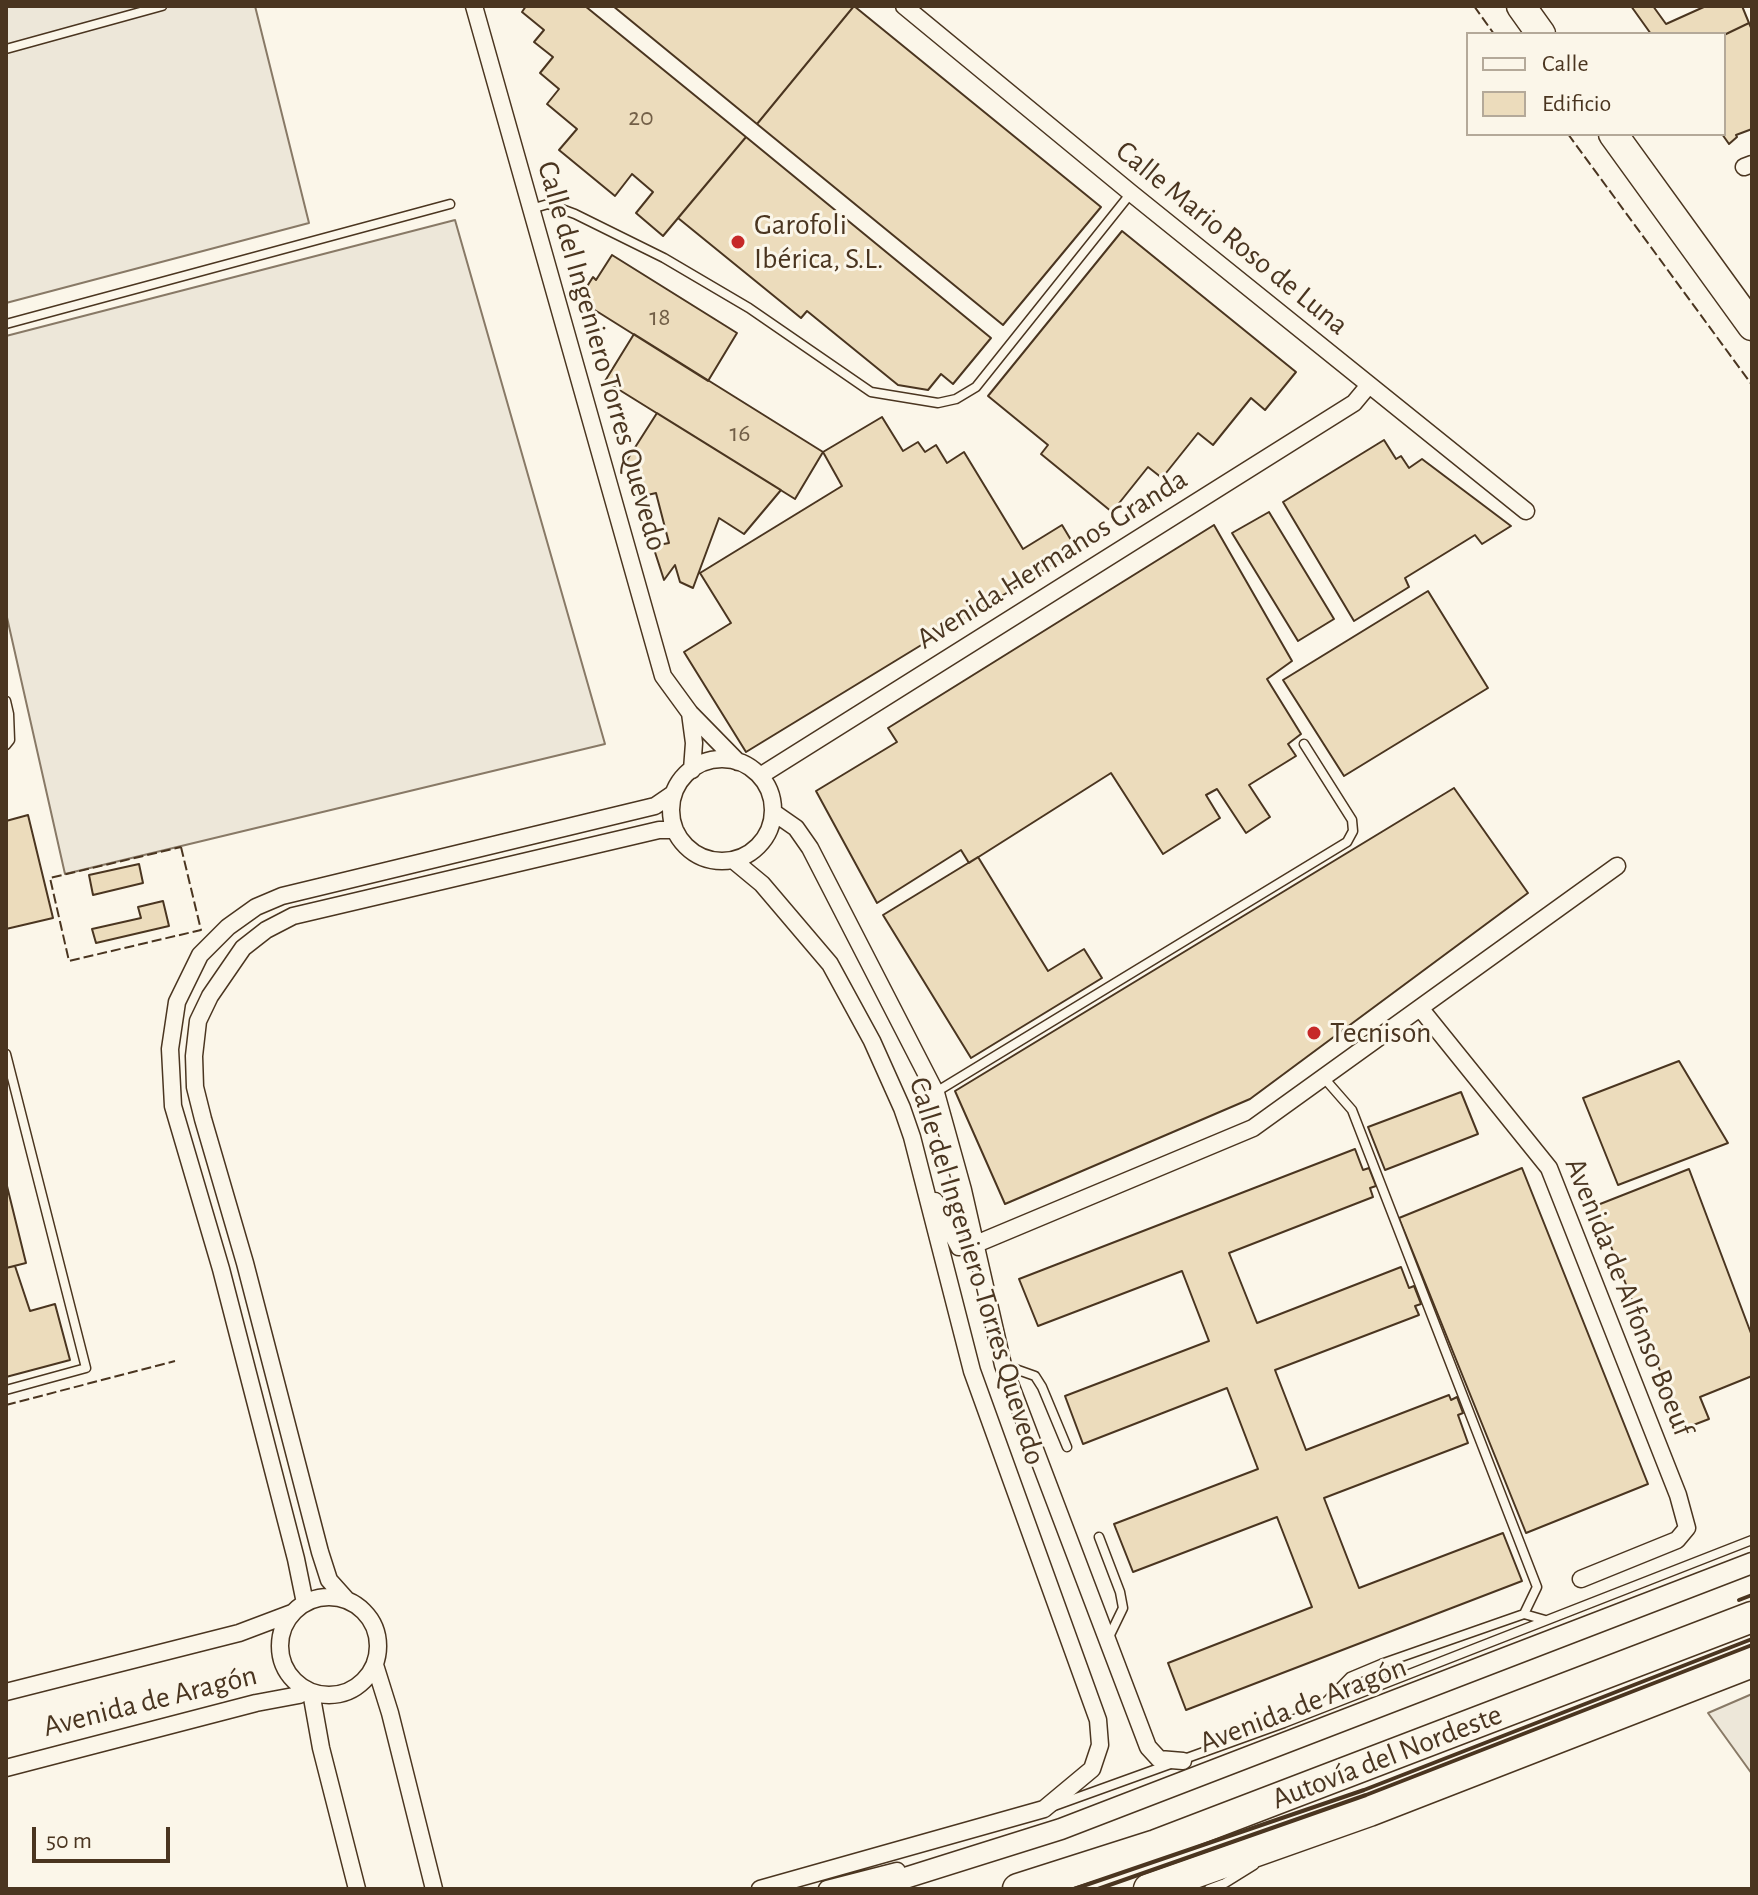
<!DOCTYPE html>
<meta charset="utf-8">
<style>
body{margin:0}
#map{position:relative;width:1758px;height:1895px;overflow:hidden;background:#fbf6e9;font-family:"Alegreya Sans",sans-serif}
canvas{display:block}
.frame{position:absolute;inset:0;border:8px solid #4a3520;pointer-events:none}
.legend{position:absolute;left:1466px;top:32px;width:260px;height:104px;box-sizing:border-box;background:#fbf6e9;border:2px solid #b4a999;margin:0;padding:10px 14px;list-style:none;font-size:24px;color:#4a3520}
.legend li{display:flex;align-items:center;gap:16px;height:40px}
.legend b{width:40px;border:2px solid #b4a999}
.scale{position:absolute;left:32px;top:1827px;width:138px;height:36px;box-sizing:border-box;border:4px solid #4a3520;border-top:0;padding-left:10px;font-size:24px;line-height:28px;white-space:nowrap;color:#4a3520;-webkit-text-stroke:6px #fbf6e9;paint-order:stroke}
</style>
<div id="map">
<canvas width="1758" height="1895"></canvas>
<div class="frame"></div>
<ul class="legend">
<li><b style="height:10px;background:#fbf6e9"></b>Calle</li>
<li><b style="height:22px;background:#ecdcbc"></b>Edificio</li>
</ul>
<div class="scale">50 m</div>
</div>
<script>
const ctx = document.querySelector('canvas').getContext('2d');
ctx.lineJoin = 'round';
function fill(path, color) {
  ctx.fillStyle = color;
  ctx.fill(path, 'evenodd');
}
function shape(rows) {
  const path = new Path2D();
  for (const r of rows) {
    if (r.length === 3) {
      path.moveTo(r[0] + r[2], r[1]);
      path.arc(r[0], r[1], r[2], 0, 2 * Math.PI);
      continue;
    }
    path.moveTo(r[0], r[1]);
    for (let i = 2; i < r.length; i += 2) path.lineTo(r[i], r[i + 1]);
  }
  return path;
}
function trace(path, color, width, dash) {
  ctx.strokeStyle = color;
  ctx.lineWidth = width;
  ctx.lineCap = dash ? 'butt' : 'round';
  ctx.setLineDash(dash || []);
  ctx.stroke(path);
}
function label(font, color, halo, rows, align = 'center') {
  ctx.font = font + ' "Alegreya Sans",sans-serif';
  ctx.lineWidth = 6;
  ctx.setLineDash([]);
  ctx.textBaseline = 'middle';
  ctx.strokeStyle = halo;
  ctx.fillStyle = color;
  for (const [text, x, y, turn = 0] of rows) {
    ctx.save();
    ctx.translate(x, y);
    ctx.rotate((+turn || 0) * Math.PI / 180);
    ctx.textAlign = isNaN(turn) ? turn : align;
    if (halo) ctx.strokeText(text, 0, 0);
    ctx.fillText(text, 0, 0);
    ctx.restore();
  }
}
const parking = shape([
 [6,6,255,6,309,223,6,303,6,6],
 [455,220,605,744,65,874,6,613,6,336,455,220],
 [1752,1694,1752,1774,1708,1713,1752,1694]
]);
const building = shape([
 [526,6,585,6,746,137,663,236,636,213,653,192,632,174,615,196,559,150,577,129,547,104,559,89,540,73,553,57,534,42,544,30,522,12,526,6],
 [613,6,854,6,757,124,613,6],
 [854,6,1101,207,1003,325,757,124,854,6],
 [1631,6,1653,6,1666,24,1706,6,1742,6,1749,23,1724,35,1651,34,1631,6],
 [1749,23,1752,30,1752,129,1736,135,1737,137,1729,144,1722,134,1724,134,1724,35,1749,23],
 [746,137,991,338,953,384,941,374,928,390,898,385,807,311,801,318,678,218,746,137],
 [1122,231,1296,372,1265,410,1251,398,1213,445,1198,433,1162,478,1148,467,1112,512,1041,454,1048,445,988,396,1122,231],
 [612,255,737,333,708,381,582,302,590,290,586,288,593,277,596,280,612,255],
 [634,334,823,452,795,499,605,381,634,334],
 [657,413,781,490,744,534,719,518,693,588,680,582,675,565,664,580,653,546,669,543,656,493,639,497,627,460,657,413],
 [882,417,903,451,918,442,925,452,936,445,947,463,964,452,1023,549,1062,525,1077,550,746,752,684,652,731,623,700,573,842,486,823,452,882,417],
 [1384,440,1396,459,1401,456,1409,468,1422,459,1511,526,1482,544,1475,535,1405,578,1409,587,1354,621,1283,502,1384,440],
 [1269,512,1334,619,1298,641,1232,533,1269,512],
 [1214,525,1292,661,1267,679,1301,734,1288,744,1296,756,1249,785,1270,817,1246,833,1217,789,1206,795,1220,818,1163,854,1111,773,969,863,961,850,877,903,816,791,897,742,888,728,1214,525],
 [1428,591,1488,688,1344,776,1283,680,1428,591],
 [1454,788,1528,893,1250,1099,1005,1204,955,1091,1454,788],
 [28,815,53,918,6,929,6,821,28,815],
 [978,857,1048,971,1084,949,1102,978,971,1058,883,915,978,857],
 [139,864,143,883,93,895,89,875,139,864],
 [163,901,169,926,96,943,92,929,141,918,138,907,163,901],
 [1679,1061,1728,1143,1618,1185,1583,1098,1679,1061],
 [1461,1092,1478,1134,1385,1170,1368,1127,1461,1092],
 [1355,1149,1363,1170,1369,1168,1376,1186,1370,1188,1373,1197,1229,1253,1257,1323,1401,1267,1409,1288,1414,1286,1421,1304,1415,1306,1419,1315,1275,1370,1306,1450,1449,1395,1451,1400,1457,1397,1463,1413,1458,1415,1468,1443,1324,1498,1359,1588,1503,1533,1522,1581,1186,1710,1168,1663,1312,1607,1277,1517,1133,1572,1114,1524,1258,1469,1227,1388,1083,1444,1065,1396,1209,1341,1182,1271,1038,1326,1019,1279,1355,1149],
 [1522,1168,1648,1484,1526,1533,1399,1218,1522,1168],
 [1689,1169,1752,1336,1752,1376,1700,1397,1709,1419,1683,1429,1595,1206,1689,1169],
 [6,1182,26,1263,6,1268,6,1182],
 [15,1266,30,1311,55,1304,70,1360,6,1377,6,1268,15,1266]
]);
const service = shape([
 [6,49,162,6],
 [531,209,548,204,575,214,664,258,749,308,871,392,938,403,956,399,976,387,1131,193],
 [6,324,450,204],
 [6,701,9,714,10,740,6,745],
 [6,1054,86,1368,6,1390],
 [1324,1078,1352,1110,1537,1587,1524,1614],
 [936,1092,1347,842,1353,831,1352,820,1304,744],
 [1004,1365,1035,1376,1042,1387,1067,1447],
 [1099,1537,1120,1592,1123,1608,1108,1639],
 [1320,1708,1350,1677,1381,1664,1524,1614,1545,1620],
 [1054,1806,1284,1723,1752,1540],
 [1209,1889,1225,1883,1254,1865]
]);
const minor = shape([
 [474,6,663,676,690,713,738,762],
 [904,6,1131,193,1526,511],
 [1744,167,1752,164],
 [690,713,694,743,692,770],
 [722,810,51],
 [760,776,1354,403,1369,385],
 [773,812,796,828,810,848,936,1093,963,1190,1003,1365,1148,1747,1159,1759,1183,1761],
 [733,860,762,884,830,964,872,1041,902,1108,912,1137,972,1371,1098,1720,1100,1745,1092,1769,1044,1809,760,1889],
 [1420,1008,1549,1168,1678,1495,1687,1528,1677,1540,1581,1579],
 [935,1201,959,1247,976,1244,1253,1128,1617,866],
 [329,1646,49],
 [346,1599,329,1580,320,1552,245,1263,203,1119,195,1087,194,1056,198,1021,210,996,243,948,266,930,293,916,659,830,675,830],
 [305,1603,296,1559,221,1269,173,1106,170,1049,177,1002,200,955,228,927,256,907,282,896,655,806,674,793],
 [375,1665,390,1713,434,1889],
 [6,1692,239,1633,292,1613],
 [311,1692,321,1748,357,1889],
 [6,1768,256,1703,299,1695,307,1690],
 [827,1889,897,1871]
]);
const tertiary = shape([
 [870,1889,1061,1829,1752,1563]
]);
const trunk = shape([
 [1521,6,1541,34],
 [1613,134,1752,326]
]);
const motorway = shape([
 [1018,1889,1156,1845,1752,1617],
 [1149,1889,1369,1811,1752,1662]
]);
const fence = shape([
 [1474,6,1494,34],
 [1568,134,1752,385],
 [181,847,201,930,69,961,50,878,181,847],
 [6,1405,175,1361]
]);
const wall = shape([
 [1739,1600,1752,1595],
 [1074,1889,1364,1790,1752,1639],
 [1098,1889,1366,1795,1752,1645]
]);
const markers = [
 [738,242,8,"#c62828"],
 [1314,1033,8,"#c62828"]
];
const numberNames = [
 ["20",641,117],
 ["18",660,317],
 ["16",740,433]
];
const poiNames = [
 ["Garofoli",754,225],
 ["Ibérica, S.L.",754,259],
 ["Tecnison",1330,1033]
];
const streetNames = [
 ["Calle Mario Roso de Luna",1232,238,39],
 ["Calle del Ingeniero Torres Quevedo",602,356,74],
 ["Avenida Hermanos Granda",1052,559,-32],
 ["Calle del Ingeniero Torres Quevedo",977,1271,73],
 ["Avenida de Alfonso Boeuf",1629,1297,68],
 ["Avenida de Aragón",150,1701,-14],
 ["Avenida de Aragón",1303,1705,-21],
 ["Autovía del Nordeste",1387,1757,-21]
];
fill(parking, '#ede7d9');
trace(parking, '#887966', 2);
fill(building, '#ecdcbc');
trace(building, '#4a3520', 2);
trace(service, '#4a3520', 11);
trace(minor, '#4a3520', 19);
trace(tertiary, '#4a3520', 23);
trace(trunk, '#4a3520', 31);
trace(motorway, '#4a3520', 33);
trace(service, '#fbf6e9', 8);
trace(minor, '#fbf6e9', 16);
trace(tertiary, '#fbf6e9', 20);
trace(trunk, '#fbf6e9', 28);
trace(motorway, '#fbf6e9', 30);
trace(fence, '#4a3520', 2, [10, 4]);
trace(wall, '#4a3520', 4);
for (const [x, y, r, color] of markers) {
  const dot = new Path2D();
  dot.arc(x, y, r, 0, 2 * Math.PI);
  ctx.fillStyle = color;
  ctx.fill(dot);
  trace(dot, '#fbf6e9', 3);
}
label('26px', '#725f47', null, numberNames);
label('30px', '#4a3520', '#fbf6e9', poiNames, 'left');
label('30px', '#4a3520', '#fbf6e9', streetNames);
</script>
